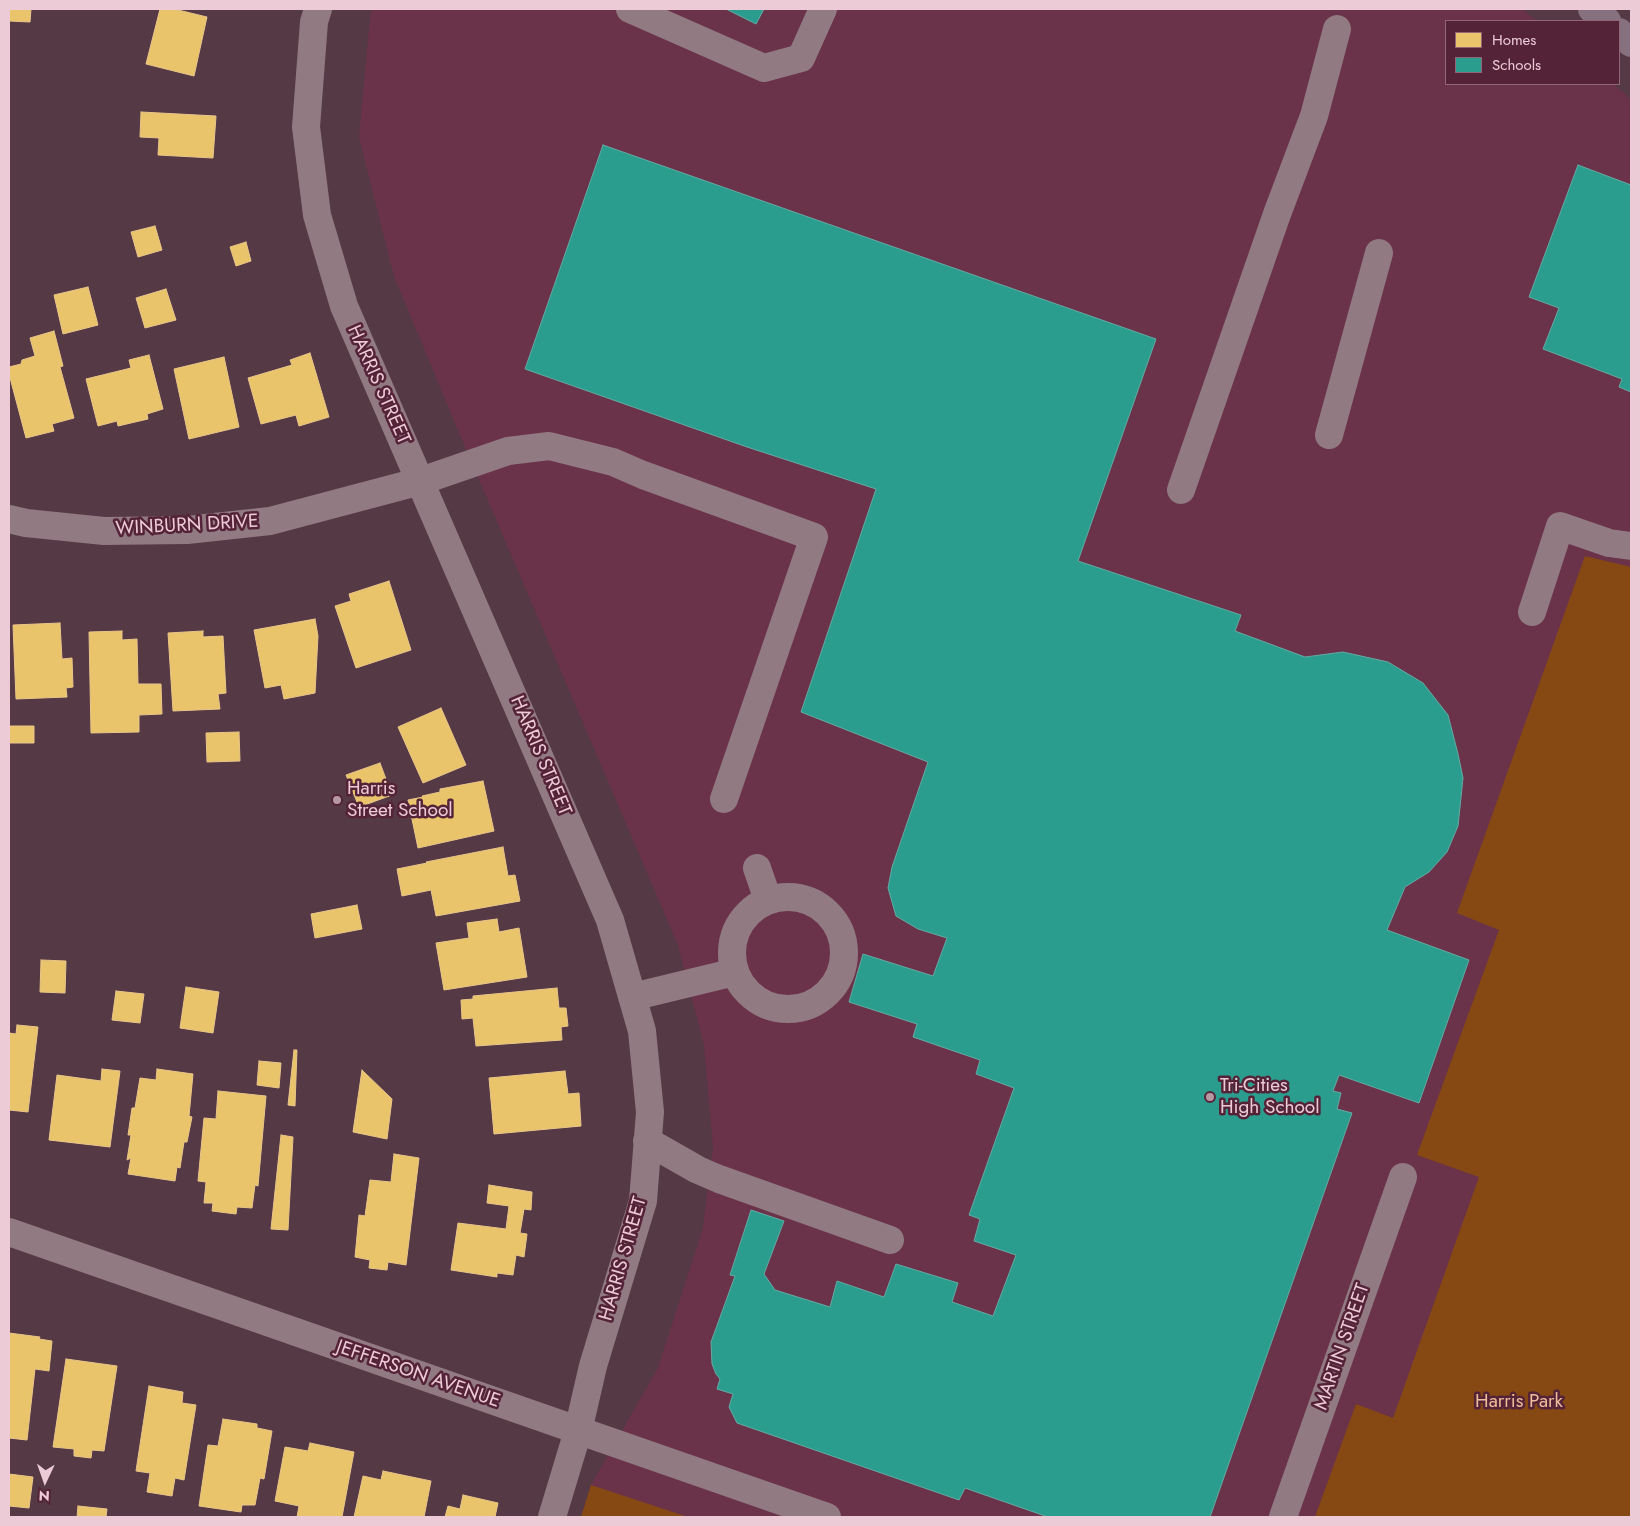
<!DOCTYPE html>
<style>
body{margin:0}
#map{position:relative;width:1640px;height:1526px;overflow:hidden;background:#553944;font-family:Jost,sans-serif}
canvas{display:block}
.frame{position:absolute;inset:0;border:10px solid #eccbd6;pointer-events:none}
.legend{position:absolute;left:1445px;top:20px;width:175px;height:65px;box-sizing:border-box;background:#552337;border:1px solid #916677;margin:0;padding:6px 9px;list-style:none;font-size:15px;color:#eccbd6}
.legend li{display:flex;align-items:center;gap:10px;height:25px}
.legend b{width:25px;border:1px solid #916677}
.north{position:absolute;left:20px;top:1456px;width:50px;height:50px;-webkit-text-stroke:4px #552337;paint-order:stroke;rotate:183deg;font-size:14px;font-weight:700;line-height:20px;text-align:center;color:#eccbd6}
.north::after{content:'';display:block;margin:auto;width:18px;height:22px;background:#eccbd6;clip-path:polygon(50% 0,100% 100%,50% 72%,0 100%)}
</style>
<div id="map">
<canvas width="1640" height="1526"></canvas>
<div class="frame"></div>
<ul class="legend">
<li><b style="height:14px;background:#e9c46a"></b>Homes</li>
<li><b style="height:14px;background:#2a9d8f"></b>Schools</li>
</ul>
<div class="north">N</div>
</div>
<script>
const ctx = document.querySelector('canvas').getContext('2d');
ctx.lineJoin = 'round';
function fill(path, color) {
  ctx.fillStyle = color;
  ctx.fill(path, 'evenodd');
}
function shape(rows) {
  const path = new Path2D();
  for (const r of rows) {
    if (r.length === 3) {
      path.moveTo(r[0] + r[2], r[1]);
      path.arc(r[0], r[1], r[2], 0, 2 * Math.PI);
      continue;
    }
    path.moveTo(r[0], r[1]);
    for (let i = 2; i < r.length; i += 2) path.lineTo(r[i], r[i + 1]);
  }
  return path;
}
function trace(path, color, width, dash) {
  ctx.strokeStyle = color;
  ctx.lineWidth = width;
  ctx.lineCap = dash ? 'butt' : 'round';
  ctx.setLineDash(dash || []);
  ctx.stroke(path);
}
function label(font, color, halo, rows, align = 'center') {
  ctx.font = font + ' Jost,sans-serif';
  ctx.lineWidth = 5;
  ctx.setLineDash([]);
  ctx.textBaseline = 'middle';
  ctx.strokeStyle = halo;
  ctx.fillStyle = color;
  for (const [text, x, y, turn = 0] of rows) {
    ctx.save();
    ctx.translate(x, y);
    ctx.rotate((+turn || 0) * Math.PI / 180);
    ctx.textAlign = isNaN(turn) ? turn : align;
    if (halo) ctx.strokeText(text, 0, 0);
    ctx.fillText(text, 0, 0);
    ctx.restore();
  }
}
const built = shape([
 [371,9,1522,9,1537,21,1446,21,1446,84,1613,84,1631,99,1631,1517,581,1517,591,1485,658,1368,703,1228,713,1146,704,1045,678,945,460,435,394,276,359,137]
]);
const green = shape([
 [1585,556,1631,567,1631,1517,1315,1517,1356,1404,1393,1418,1479,1177,1417,1155,1499,930,1457,913],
 [591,1485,688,1517,581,1517]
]);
const homes = shape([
 [9,9,31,9,30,22,9,21,9,9],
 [160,9,174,9,207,17,194,76,146,64,160,9],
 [141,112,216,116,213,158,158,155,159,138,140,137,141,112],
 [155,226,162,250,138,257,131,232,155,226],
 [246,242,251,261,236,266,230,247,246,242],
 [88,287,98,325,63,334,54,295,88,287],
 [166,289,176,320,145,328,136,298,166,289],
 [54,331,63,366,60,367,74,418,52,424,54,431,26,438,9,374,9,367,21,364,22,360,35,356,30,338,54,331],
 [310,353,329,417,299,426,296,415,261,424,248,378,292,365,290,360,310,353],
 [149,355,163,409,147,414,148,419,118,426,117,421,98,426,86,379,131,368,129,360,149,355],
 [224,357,239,427,189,439,174,369,224,357],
 [389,581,411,650,356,668,335,606,351,601,349,594,389,581],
 [315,619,318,636,315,693,284,699,281,685,265,688,254,630,315,619],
 [60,623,62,659,72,658,73,687,66,688,67,697,16,699,13,625,60,623],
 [122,631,122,640,137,639,138,684,161,684,162,714,139,715,139,732,91,733,89,632,122,631],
 [203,631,203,637,223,636,226,693,218,694,220,709,173,711,168,633,203,631],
 [441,708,466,765,423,783,398,727,441,708],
 [9,726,34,726,34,743,9,743,9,726],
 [239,732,240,761,207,762,206,733,239,732],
 [380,763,392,795,359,807,346,775,380,763],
 [483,781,494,831,418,848,408,800,423,797,422,796,440,792,440,789,483,781],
 [503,847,508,876,515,875,520,901,436,916,431,890,402,896,397,869,427,863,426,862,503,847],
 [357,905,362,929,315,938,311,914,357,905],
 [497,919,499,932,519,928,527,977,444,990,436,943,469,938,467,923,497,919],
 [41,960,66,961,65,993,40,992,41,960],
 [186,987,219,992,213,1033,180,1028,186,987],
 [557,988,559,1008,566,1008,568,1026,561,1027,562,1040,476,1046,473,1018,462,1019,461,1000,473,999,473,996,557,988],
 [116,991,144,994,140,1023,112,1020,116,991],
 [17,1025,38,1027,28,1112,9,1110,9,1033,16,1034,17,1025],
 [294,1050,297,1050,295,1106,288,1105,294,1050],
 [259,1061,281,1063,279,1088,257,1085,259,1061],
 [102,1069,120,1071,110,1147,49,1140,57,1075,101,1081,102,1069],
 [157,1069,193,1074,189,1116,192,1117,187,1142,184,1142,180,1168,177,1167,175,1181,128,1174,131,1158,127,1160,131,1135,128,1135,132,1108,135,1108,140,1078,156,1080,157,1069],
 [362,1070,392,1099,387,1139,353,1132,362,1070],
 [565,1071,568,1094,579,1093,581,1126,494,1134,489,1078,565,1071],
 [218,1091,266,1096,258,1186,255,1185,252,1208,237,1207,236,1214,212,1211,213,1203,204,1203,206,1182,198,1181,204,1118,216,1119,218,1091],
 [281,1135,293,1137,288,1230,271,1229,281,1135],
 [394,1154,419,1158,406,1265,388,1262,387,1270,369,1268,370,1260,355,1257,359,1215,365,1216,370,1180,391,1182,394,1154],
 [489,1185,532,1192,531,1210,524,1209,520,1233,527,1234,524,1257,516,1255,513,1275,497,1273,497,1277,451,1270,458,1223,506,1229,509,1206,487,1203,489,1185],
 [9,1333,40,1337,39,1339,52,1341,49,1371,35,1369,27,1440,9,1438,9,1333],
 [66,1359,117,1366,104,1451,92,1450,91,1458,74,1456,74,1449,53,1447,66,1359],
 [149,1386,183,1392,182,1403,196,1405,184,1480,175,1478,172,1496,147,1492,150,1473,136,1471,149,1386],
 [223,1419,257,1424,257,1428,272,1431,264,1479,260,1478,255,1505,242,1505,241,1512,199,1506,208,1445,218,1446,223,1419],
 [310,1443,354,1452,342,1517,297,1517,299,1506,275,1501,285,1447,308,1451,310,1443],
 [383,1471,431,1481,424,1517,354,1517,363,1476,381,1480,383,1471],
 [9,1474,33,1477,29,1508,9,1506,9,1474],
 [463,1495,498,1503,495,1517,498,1517,445,1517,448,1506,460,1509,463,1495],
 [78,1506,107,1509,106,1517,77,1517,78,1506]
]);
const schools = shape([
 [726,9,764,9,756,24,726,9],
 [603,145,1156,339,1078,561,1241,615,1235,631,1305,657,1343,652,1388,662,1423,683,1448,715,1458,754,1463,778,1458,826,1447,852,1429,872,1405,887,1387,930,1469,960,1419,1103,1339,1075,1333,1091,1341,1093,1337,1109,1352,1113,1210,1517,1048,1517,965,1488,959,1500,737,1423,729,1407,733,1394,717,1389,720,1379,716,1374,712,1364,711,1342,735,1276,730,1275,751,1210,784,1221,764,1274,775,1290,830,1307,837,1281,884,1297,896,1264,958,1283,952,1302,993,1316,1016,1255,974,1241,980,1219,969,1215,1014,1088,976,1074,980,1060,913,1037,917,1024,849,1002,863,954,933,976,947,938,918,929,896,916,888,888,892,867,928,762,801,712,876,489,747,447,525,369,603,145],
 [1578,165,1631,185,1631,392,1619,387,1622,379,1543,349,1559,308,1529,297,1578,165]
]);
const minor = shape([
 [318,9,314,22,306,127,317,215,344,306,610,920,642,1031,650,1112,643,1201,593,1366,578,1431,552,1517],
 [630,9,764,68,801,58,823,9],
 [1329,435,1379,253],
 [1181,490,1277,214,1314,116,1337,29],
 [9,519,26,523,104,531,187,530,270,521,421,481,508,451,549,446,613,462,643,475,814,537,724,799],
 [1532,612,1560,526,1609,543,1631,546],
 [757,868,768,900],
 [788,953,56],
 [632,997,735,972],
 [647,1141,698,1170,719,1179,890,1240],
 [9,1232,827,1517],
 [1283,1517,1403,1177]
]);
const major = shape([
 [1592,9,1607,21],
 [1619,32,1631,43]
]);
const markers = [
 [337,800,5,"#b798a3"],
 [1210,1097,5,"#b798a3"]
];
const streetNames = [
 ["HARRIS STREET",378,385,66],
 ["WINBURN DRIVE",187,526,-3],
 ["HARRIS STREET",540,756,67],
 ["HARRIS STREET",624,1259,-74],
 ["MARTIN STREET",1343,1347,-71],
 ["JEFFERSON AVENUE",418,1375,19]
];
const poiNames = [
 ["Harris",347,789],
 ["Street School",347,811],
 ["Tri-Cities",1220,1086],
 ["High School",1220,1108]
];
const parkNames = [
 ["Harris Park",1519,1402]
];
fill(built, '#6b3349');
fill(green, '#864913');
fill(homes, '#e9c46a');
trace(homes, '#eac68a', 1);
fill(schools, '#2a9d8f');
trace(schools, '#64aba4', 1);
trace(minor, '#917a82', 28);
trace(major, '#87717e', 28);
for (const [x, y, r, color] of markers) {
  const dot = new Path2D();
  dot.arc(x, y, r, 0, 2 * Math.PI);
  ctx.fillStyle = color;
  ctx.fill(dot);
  trace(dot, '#552337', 2);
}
label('19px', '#eccbd6', '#552337', streetNames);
label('19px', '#eccbd6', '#552337', poiNames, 'left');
label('19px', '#efbd99', '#552337', parkNames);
</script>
